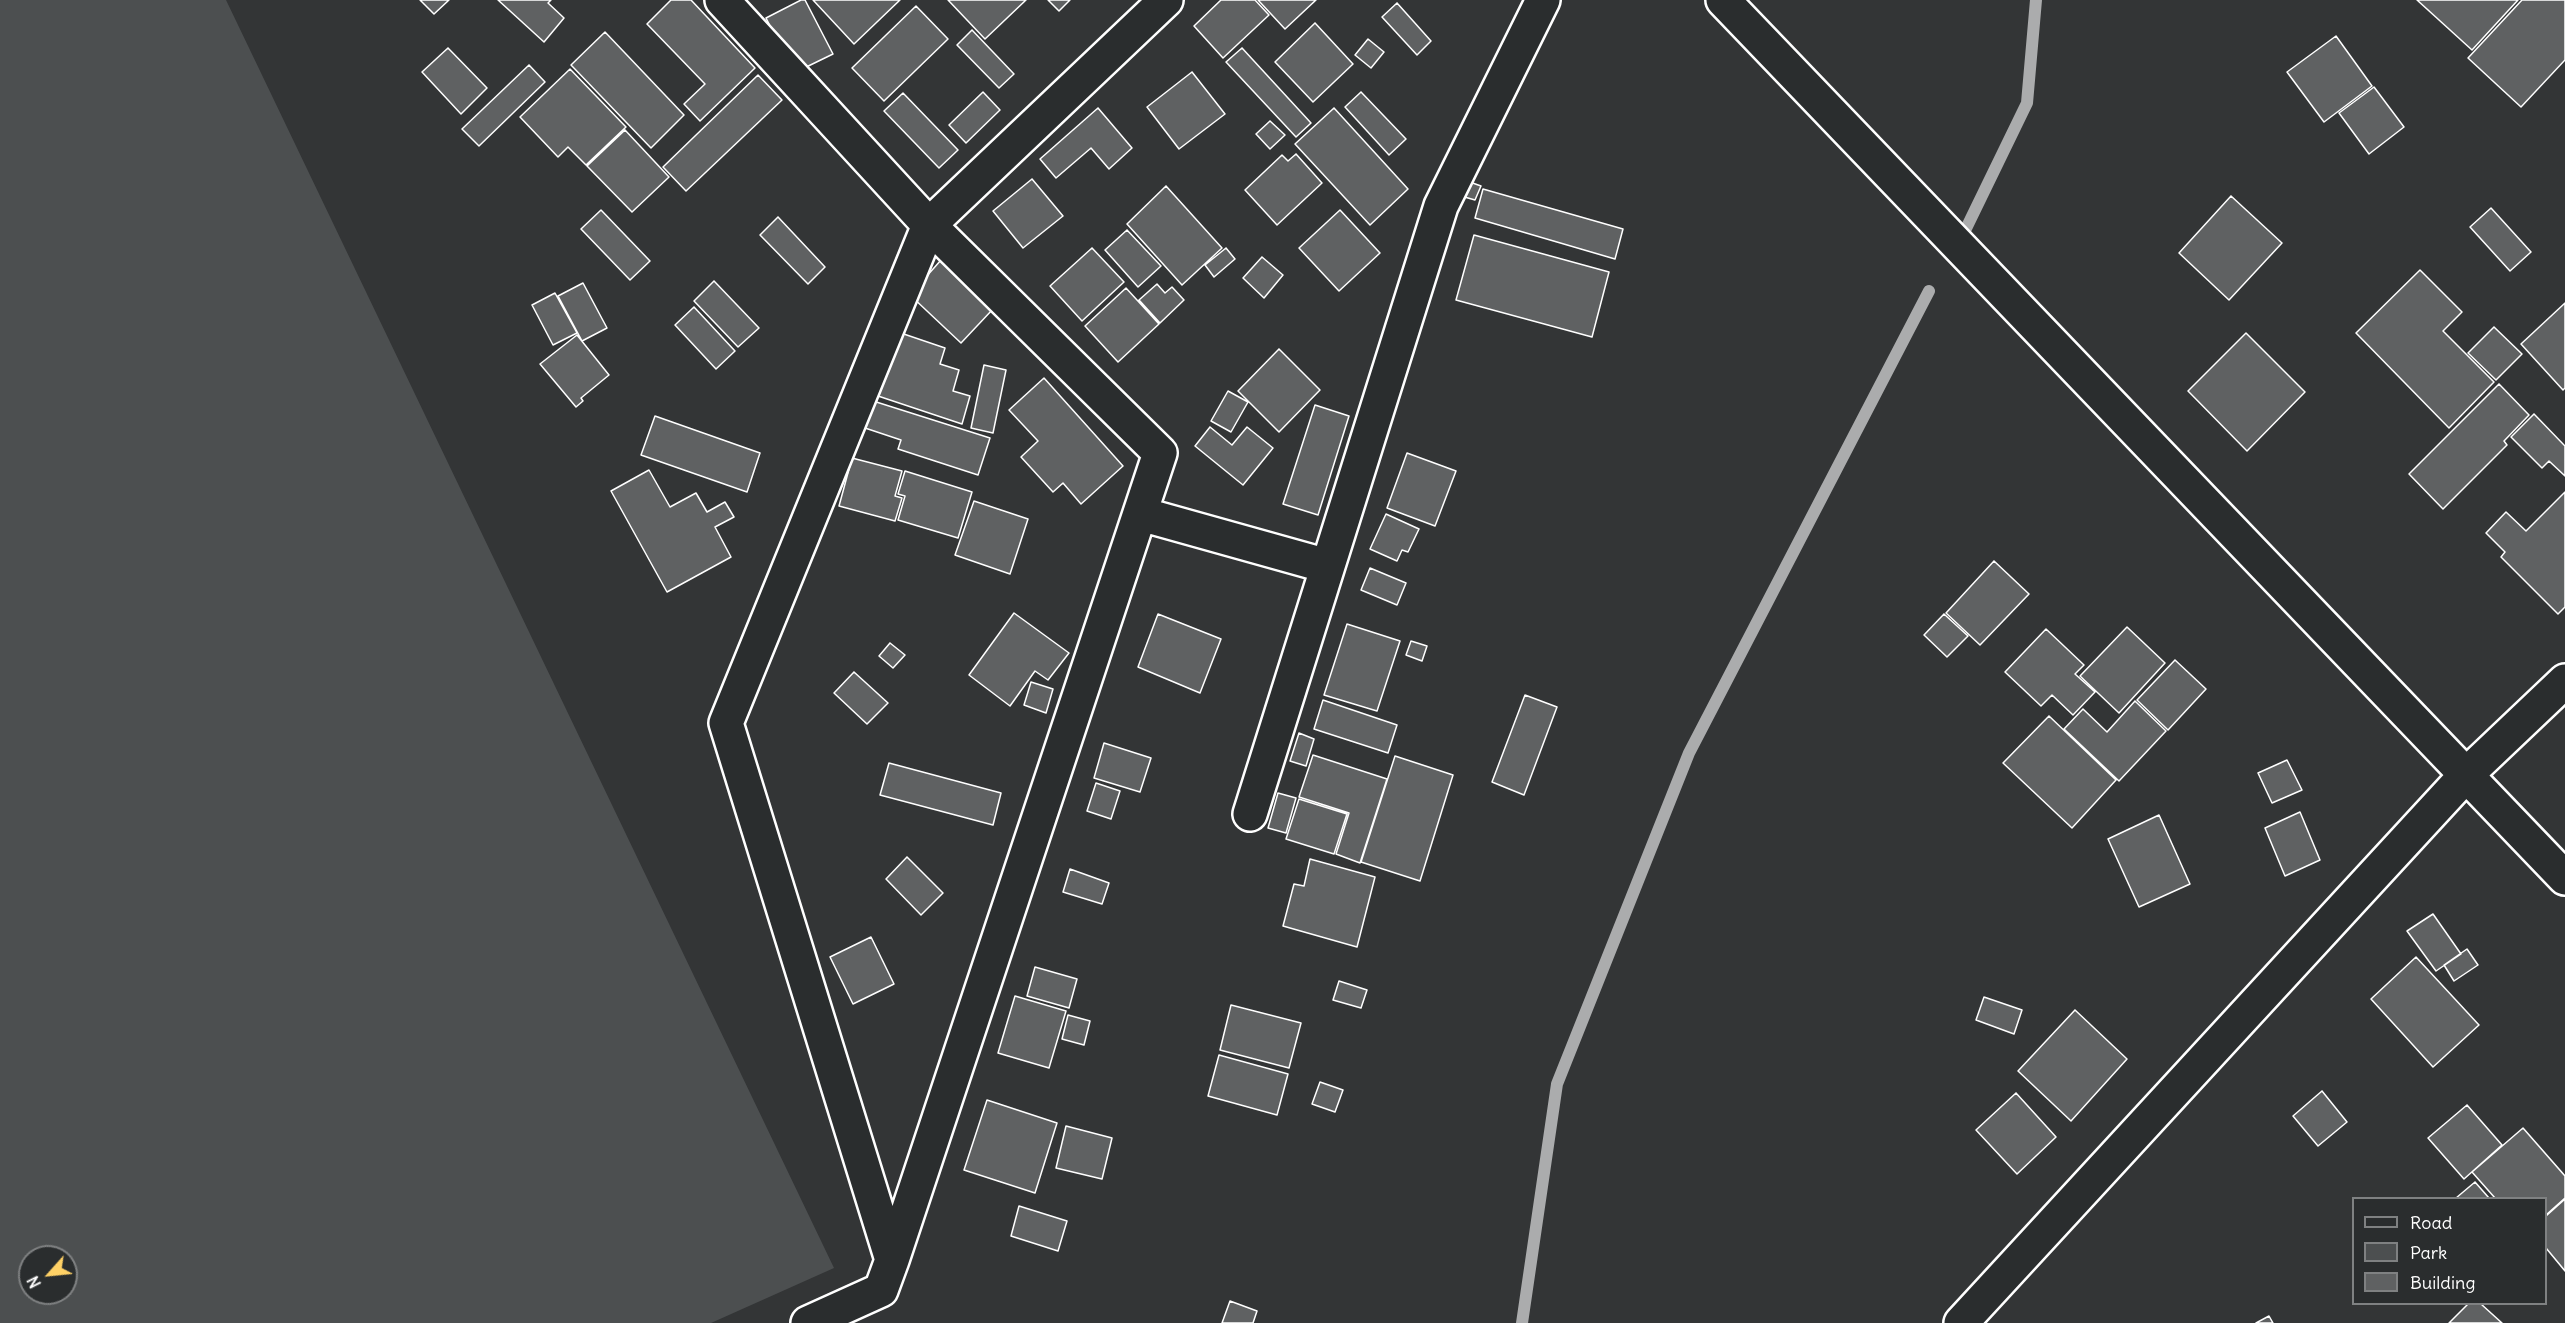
<!DOCTYPE html>
<style>
body{margin:0}
#map{position:relative;width:2565px;height:1323px;overflow:hidden;background:#333536;font-family:Delius,sans-serif}
canvas{display:block}
.legend{position:absolute;left:2352px;top:1197px;width:195px;height:108px;box-sizing:border-box;background:#2a2d2e;border:2px solid #7f8182;margin:0;padding:8px 10px;list-style:none;font-size:18px;color:#fff}
.legend li{display:flex;align-items:center;gap:12px;height:30px}
.legend b{width:30px;border:2px solid #7f8182}
.north{position:absolute;left:18px;top:1245px;width:60px;height:60px;box-sizing:border-box;background:#2a2d2e;border:2px solid #7f8182;border-radius:50%;rotate:243deg;font-size:16px;font-weight:700;line-height:24px;text-align:center;color:#fff}
.north::after{content:'';display:block;margin:auto;width:21px;height:27px;background:#ffd166;clip-path:polygon(50% 0,100% 100%,50% 72%,0 100%)}
</style>
<div id="map">
<canvas width="2565" height="1323"></canvas>
<ul class="legend">
<li><b style="height:8px;background:#2a2d2e"></b>Road</li>
<li><b style="height:16px;background:#4c4f50"></b>Park</li>
<li><b style="height:16px;background:#5f6162"></b>Building</li>
</ul>
<div class="north">N</div>
</div>
<script>
const ctx = document.querySelector('canvas').getContext('2d');
ctx.lineJoin = 'round';
function fill(path, color) {
  ctx.fillStyle = color;
  ctx.fill(path, 'evenodd');
}
function shape(rows) {
  const path = new Path2D();
  for (const r of rows) {
    path.moveTo(r[0], r[1]);
    for (let i = 2; i < r.length; i += 2) path.lineTo(r[i], r[i + 1]);
  }
  return path;
}
function trace(path, color, width, dash) {
  ctx.strokeStyle = color;
  ctx.lineWidth = width;
  ctx.lineCap = dash ? 'butt' : 'round';
  ctx.setLineDash(dash || []);
  ctx.stroke(path);
}
const green = shape([
 [0,0,226,0,834,1268,711,1323,0,1323],
 [30,1257,66,1257,66,1293,30,1293]
]);
const stream = shape([
 [1959,243,2027,103,2036,0],
 [1522,1323,1557,1084,1689,753,1929,291]
]);
const building = shape([
 [420,0,449,0,434,14,420,0],
 [498,0,551,0,548,3,564,18,544,42,498,0],
 [671,0,691,0,755,68,700,121,684,104,705,84,647,24,671,0],
 [801,0,805,0,833,54,794,73,766,18,801,0],
 [813,0,900,0,854,44,813,0],
 [948,0,1026,0,985,39,948,0],
 [1048,0,1070,0,1059,11,1048,0],
 [1221,0,1255,0,1269,15,1223,58,1194,26,1221,0],
 [1258,0,1316,0,1285,29,1258,0],
 [2417,0,2518,0,2472,50,2417,0],
 [2522,0,2565,0,2565,60,2521,107,2468,58,2522,0],
 [1397,3,1431,41,1417,55,1382,17,1397,3],
 [916,6,948,39,884,101,852,68,916,6],
 [1315,23,1353,64,1313,102,1275,62,1315,23],
 [972,30,1014,74,999,88,957,45,972,30],
 [605,32,684,115,651,148,571,65,605,32],
 [2336,36,2372,86,2324,122,2287,72,2336,36],
 [1368,39,1384,52,1371,68,1355,55,1368,39],
 [448,48,487,88,461,114,422,72,448,48],
 [1242,48,1311,123,1296,137,1226,62,1242,48],
 [529,65,545,82,479,146,462,129,529,65],
 [570,69,626,127,586,165,568,147,558,157,520,117,570,69],
 [1192,72,1225,114,1179,149,1147,107,1192,72],
 [758,75,782,100,686,191,663,167,758,75],
 [2374,87,2404,127,2369,154,2339,113,2374,87],
 [983,92,1000,110,966,143,949,125,983,92],
 [1361,92,1406,139,1389,155,1345,107,1361,92],
 [903,93,958,150,939,168,884,111,903,93],
 [1098,108,1132,148,1109,169,1091,148,1056,178,1040,159,1098,108],
 [1334,108,1408,189,1370,225,1295,144,1334,108],
 [1270,121,1285,135,1270,149,1256,134,1270,121],
 [625,130,669,177,632,212,587,166,625,130],
 [1296,154,1322,183,1277,225,1245,190,1282,155,1288,161,1296,154],
 [1032,179,1063,216,1023,248,993,211,1032,179],
 [1467,181,1481,186,1475,200,1461,196,1467,181],
 [1166,186,1222,248,1182,285,1127,224,1166,186],
 [1483,189,1623,229,1615,259,1475,218,1483,189],
 [2231,196,2282,243,2229,300,2179,253,2231,196],
 [2491,208,2531,252,2510,271,2470,227,2491,208],
 [601,210,650,261,630,280,581,229,601,210],
 [1340,210,1380,253,1339,291,1299,248,1340,210],
 [778,217,825,267,808,284,760,235,778,217],
 [1127,230,1161,266,1138,287,1105,250,1127,230],
 [1474,235,1609,272,1592,337,1456,300,1474,235],
 [1092,248,1124,282,1082,321,1050,286,1092,248],
 [1226,248,1235,259,1214,277,1205,265,1226,248],
 [1262,257,1283,275,1264,298,1243,278,1262,257],
 [941,260,993,309,961,343,910,295,941,260],
 [2420,270,2462,312,2443,331,2494,382,2449,428,2356,333,2420,270],
 [714,281,759,328,738,347,694,301,714,281],
 [583,283,607,328,582,341,558,296,583,283],
 [1157,284,1165,293,1172,287,1184,300,1160,323,1139,300,1157,284],
 [1126,288,1159,324,1118,362,1085,326,1126,288],
 [555,293,577,333,553,345,532,305,555,293],
 [2565,303,2565,388,2563,390,2521,344,2565,303],
 [694,307,735,351,716,369,675,325,694,307],
 [2494,327,2522,354,2496,380,2468,353,2494,327],
 [892,330,945,348,940,364,959,370,953,391,970,396,962,424,872,394,892,330],
 [2246,333,2305,392,2247,451,2188,391,2246,333],
 [577,335,609,375,581,398,583,401,576,407,540,364,577,335],
 [1279,349,1320,390,1279,432,1238,391,1279,349],
 [984,365,1006,370,993,433,971,428,984,365],
 [1044,378,1123,466,1081,504,1063,483,1053,492,1021,457,1038,441,1009,410,1044,378],
 [2499,384,2529,415,2504,441,2507,445,2443,509,2409,474,2499,384],
 [1228,391,1248,402,1231,432,1211,421,1228,391],
 [870,400,990,438,978,475,898,449,901,440,862,427,870,400],
 [1315,405,1349,416,1318,515,1283,504,1315,405],
 [2534,414,2565,446,2565,476,2549,461,2542,468,2511,437,2534,414],
 [655,416,760,453,747,492,641,455,655,416],
 [1210,427,1232,445,1247,427,1273,448,1243,485,1195,446,1210,427],
 [1407,453,1456,471,1435,526,1387,508,1407,453],
 [852,458,902,471,895,496,902,498,895,521,839,506,852,458],
 [649,470,670,507,696,493,707,512,725,502,734,517,715,527,731,557,667,592,611,491,649,470],
 [905,471,972,492,958,538,898,520,905,496,898,494,905,471],
 [2565,492,2565,607,2558,614,2501,557,2505,552,2486,533,2506,512,2526,531,2565,492],
 [974,501,1028,519,1010,574,955,555,974,501],
 [1386,514,1419,529,1408,552,1402,550,1397,561,1370,549,1386,514],
 [1994,561,2029,594,1980,645,1946,613,1994,561],
 [1370,568,1406,583,1397,605,1361,590,1370,568],
 [1014,613,1069,653,1048,680,1035,671,1010,706,969,675,1014,613],
 [1158,614,1221,639,1200,693,1138,667,1158,614],
 [1944,614,1968,636,1947,657,1924,635,1944,614],
 [1347,624,1400,641,1377,711,1324,695,1347,624],
 [2127,627,2165,663,2119,713,2080,676,2127,627],
 [2046,629,2084,665,2075,674,2095,692,2073,715,2052,695,2041,706,2005,672,2046,629],
 [1411,641,1427,646,1422,661,1406,655,1411,641],
 [890,643,905,655,893,668,879,656,890,643],
 [2175,660,2206,689,2168,730,2137,700,2175,660],
 [854,672,888,703,867,724,834,693,854,672],
 [1031,682,1053,689,1046,713,1024,705,1031,682],
 [1525,695,1557,707,1524,795,1492,782,1525,695],
 [1323,700,1397,725,1388,753,1314,729,1323,700],
 [2135,701,2166,731,2119,781,2064,729,2083,709,2107,732,2135,701],
 [2049,716,2116,780,2072,828,2003,763,2049,716],
 [1299,733,1314,739,1306,766,1290,761,1299,733],
 [1104,743,1151,758,1140,792,1094,778,1104,743],
 [1313,755,1387,779,1360,863,1336,854,1349,813,1299,797,1313,755],
 [1395,756,1453,775,1420,881,1361,862,1395,756],
 [2287,760,2302,790,2272,803,2258,773,2287,760],
 [889,763,1001,793,993,825,880,795,889,763],
 [1096,783,1120,791,1111,819,1087,811,1096,783],
 [1278,793,1296,798,1286,833,1268,828,1278,793],
 [1299,799,1347,814,1334,854,1286,839,1299,799],
 [2300,812,2320,860,2285,876,2265,828,2300,812],
 [2159,815,2190,884,2139,907,2108,839,2159,815],
 [907,857,943,893,921,915,886,879,907,857],
 [1310,859,1375,877,1357,947,1283,926,1294,884,1304,886,1310,859],
 [1070,869,1109,883,1102,904,1063,892,1070,869],
 [2433,914,2461,954,2436,971,2407,931,2433,914],
 [871,937,894,984,853,1004,830,957,871,937],
 [2467,949,2478,965,2454,981,2444,965,2467,949],
 [2416,957,2479,1025,2433,1067,2371,999,2416,957],
 [1035,967,1077,979,1069,1008,1027,996,1035,967],
 [1339,981,1367,990,1361,1008,1333,1000,1339,981],
 [1015,996,1066,1011,1049,1068,998,1053,1015,996],
 [1984,997,2022,1010,2014,1034,1976,1020,1984,997],
 [1231,1005,1301,1023,1289,1068,1220,1050,1231,1005],
 [2075,1010,2127,1059,2071,1121,2018,1071,2075,1010],
 [1068,1015,1090,1021,1084,1045,1062,1039,1068,1015],
 [1219,1055,1288,1074,1277,1115,1208,1096,1219,1055],
 [1320,1082,1343,1090,1335,1112,1312,1104,1320,1082],
 [2322,1091,2347,1122,2318,1146,2293,1116,2322,1091],
 [2016,1093,2056,1137,2017,1174,1976,1130,2016,1093],
 [987,1100,1057,1123,1035,1193,964,1170,987,1100],
 [2467,1105,2502,1145,2464,1179,2428,1138,2467,1105],
 [1066,1126,1112,1138,1102,1179,1056,1168,1066,1126],
 [2523,1128,2565,1176,2565,1198,2546,1215,2546,1198,2495,1198,2472,1172,2523,1128],
 [2475,1182,2489,1198,2456,1198,2475,1182],
 [2565,1199,2565,1271,2546,1248,2546,1216,2565,1199],
 [1019,1206,1067,1221,1058,1251,1011,1236,1019,1206],
 [1230,1301,1257,1311,1253,1323,1222,1323,1230,1301],
 [2468,1304,2481,1304,2502,1323,2449,1323,2468,1304],
 [2269,1316,2273,1323,2256,1323,2269,1316]
]);
const street = shape([
 [722,0,929,225,1160,453,892,1260],
 [1723,0,2565,878],
 [1141,514,1327,566],
 [1250,814,1441,206,1543,0],
 [808,1323,881,1290,892,1260,726,723,929,225,1166,0],
 [1961,1323,2466,775,2565,681]
]);
fill(green, '#4c4f50');
trace(stream, '#abacad', 12);
fill(building, '#5f6162');
trace(building, '#fff', 1.5);
trace(street, '#fff', 38);
trace(street, '#2a2d2e', 33);
</script>
